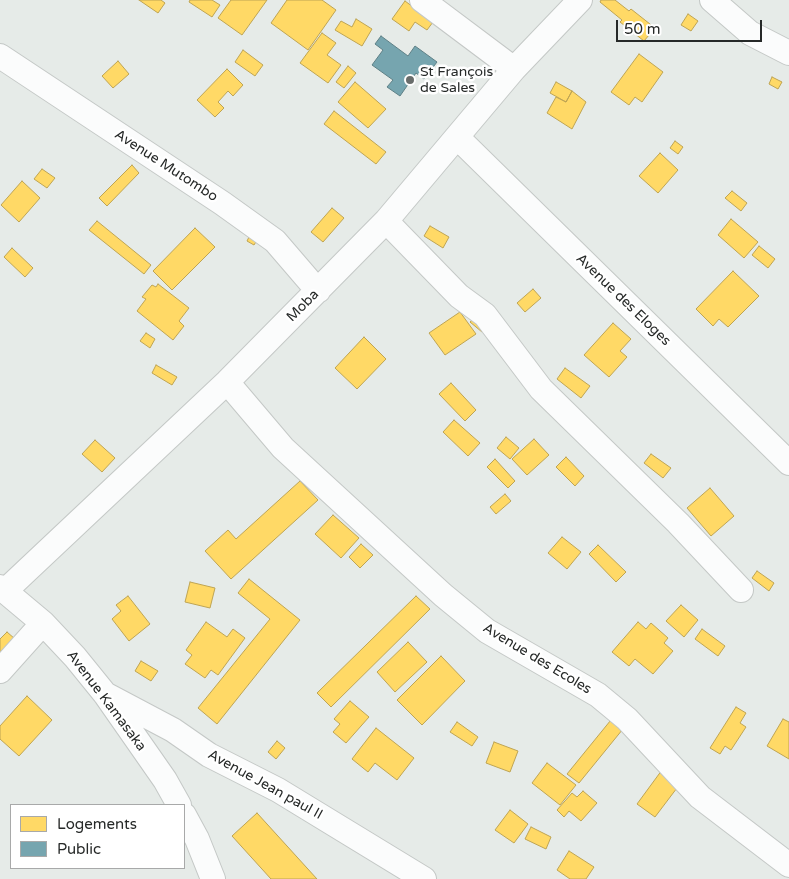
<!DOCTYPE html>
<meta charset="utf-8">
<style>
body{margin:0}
#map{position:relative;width:789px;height:879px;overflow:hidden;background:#e6ebe8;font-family:"Varela Round",sans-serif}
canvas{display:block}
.legend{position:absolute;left:10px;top:804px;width:175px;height:65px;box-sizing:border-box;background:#fff;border:1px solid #a8a9a9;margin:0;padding:6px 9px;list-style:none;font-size:15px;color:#262928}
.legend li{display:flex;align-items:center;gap:10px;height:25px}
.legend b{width:25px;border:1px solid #a8a9a9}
.scale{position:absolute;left:616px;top:20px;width:146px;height:22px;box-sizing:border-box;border:2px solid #262928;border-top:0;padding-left:6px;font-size:15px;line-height:18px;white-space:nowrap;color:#262928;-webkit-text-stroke:4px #fff;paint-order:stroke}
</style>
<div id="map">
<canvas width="789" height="879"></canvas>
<ul class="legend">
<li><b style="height:14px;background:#ffd966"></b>Logements</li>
<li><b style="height:14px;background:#76a5af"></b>Public</li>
</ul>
<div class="scale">50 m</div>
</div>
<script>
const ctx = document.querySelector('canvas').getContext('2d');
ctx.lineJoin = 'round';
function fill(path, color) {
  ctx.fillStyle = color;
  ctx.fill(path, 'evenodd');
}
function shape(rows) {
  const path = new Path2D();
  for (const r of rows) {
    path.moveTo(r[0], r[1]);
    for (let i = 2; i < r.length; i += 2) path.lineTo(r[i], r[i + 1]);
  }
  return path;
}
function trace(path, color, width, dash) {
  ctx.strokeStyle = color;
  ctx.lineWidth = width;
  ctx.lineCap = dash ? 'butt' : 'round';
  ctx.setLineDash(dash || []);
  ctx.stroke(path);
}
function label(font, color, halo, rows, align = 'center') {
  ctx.font = font + ' "Varela Round",sans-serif';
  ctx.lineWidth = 5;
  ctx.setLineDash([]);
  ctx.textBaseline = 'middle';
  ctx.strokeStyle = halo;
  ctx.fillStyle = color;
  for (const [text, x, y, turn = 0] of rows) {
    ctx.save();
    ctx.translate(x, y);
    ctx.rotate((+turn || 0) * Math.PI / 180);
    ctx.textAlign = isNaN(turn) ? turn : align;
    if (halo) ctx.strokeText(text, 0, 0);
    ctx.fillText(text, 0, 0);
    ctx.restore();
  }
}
const homes = shape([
 [139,0,161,0,165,3,158,13,139,0],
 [190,0,212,0,220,5,212,17,189,2,190,0],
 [231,0,267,0,242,35,218,18,231,0],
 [287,0,322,0,336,10,308,50,271,23,287,0],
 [601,0,615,0,629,11,631,9,655,28,644,41,620,22,622,20,600,2,601,0],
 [405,1,433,22,427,30,415,22,409,31,392,19,405,1],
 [688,14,698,21,691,31,681,25,688,14],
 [356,19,372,29,362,46,335,30,341,21,352,27,356,19],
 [322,33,336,43,327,55,341,65,328,83,300,63,322,33],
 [243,50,263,65,255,76,235,62,243,50],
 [639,54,663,72,642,102,635,97,629,105,611,92,639,54],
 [118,61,129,74,113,88,102,76,118,61],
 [348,66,356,73,344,88,336,82,348,66],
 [227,69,243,85,233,96,228,91,218,102,224,108,215,117,197,100,227,69],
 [772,77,782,82,778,89,769,84,772,77],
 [355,82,386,109,368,128,338,102,355,82],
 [556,82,572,91,566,102,550,93,556,82],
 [572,91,586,102,572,129,547,113,556,97,566,102,572,91],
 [334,111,386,152,376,164,324,124,334,111],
 [675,141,683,147,678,154,670,148,675,141],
 [660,153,678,170,658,193,639,176,660,153],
 [132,165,139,173,107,206,99,198,132,165],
 [42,169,55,178,47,188,34,179,42,169],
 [22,181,40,198,19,222,1,205,22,181],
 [732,191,747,203,741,211,725,198,732,191],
 [332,208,344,218,323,242,311,232,332,208],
 [731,219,758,242,744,258,718,235,731,219],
 [97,221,151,265,144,274,89,230,97,221],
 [430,226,449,237,443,248,424,236,430,226],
 [195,228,215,247,172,290,153,271,195,228],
 [251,233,259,237,254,245,247,241,251,233],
 [759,246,775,259,768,268,752,255,759,246],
 [12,248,33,268,25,277,4,257,12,248],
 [733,271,759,296,728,327,719,319,713,326,696,309,733,271],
 [158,284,189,308,179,321,184,326,173,340,137,311,146,299,142,297,152,285,156,287,158,284],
 [533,289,541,298,525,312,517,303,533,289],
 [460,312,476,334,445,355,429,333,460,312],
 [479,314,490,324,482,332,470,322,479,314],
 [613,323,631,339,620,351,627,357,609,377,584,355,613,323],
 [146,333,155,339,150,348,140,341,146,333],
 [364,337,386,359,357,389,335,368,364,337],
 [156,365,177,377,172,385,152,373,156,365],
 [565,368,590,386,581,398,557,379,565,368],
 [451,383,476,410,465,421,439,394,451,383],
 [454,420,480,443,468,456,443,432,454,420],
 [506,437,519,448,510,459,497,448,506,437],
 [534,439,549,455,527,475,512,459,534,439],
 [95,440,115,458,102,472,82,454,95,440],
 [651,454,671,468,663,478,644,463,651,454],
 [566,457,584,476,575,486,556,467,566,457],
 [495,459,515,481,508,488,487,467,495,459],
 [300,481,318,500,231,579,205,551,228,530,236,539,300,481],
 [710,488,734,516,711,536,687,508,710,488],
 [505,494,511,501,496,514,490,507,505,494],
 [333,515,359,538,341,558,315,534,333,515],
 [562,537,581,552,567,569,548,553,562,537],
 [361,544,373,555,360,568,349,557,361,544],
 [598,545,626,572,616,582,589,554,598,545],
 [757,571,774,583,769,591,752,578,757,571],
 [249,579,300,620,217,724,198,708,270,619,238,593,249,579],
 [190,582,215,588,210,608,185,602,190,582],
 [128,596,150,624,129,641,112,619,121,611,116,605,128,596],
 [416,596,430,609,331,707,317,693,416,596],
 [681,605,698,620,684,637,666,621,681,605],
 [206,622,227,637,233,629,245,638,218,675,211,670,205,678,185,664,192,655,186,650,206,622],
 [638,622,646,629,651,623,668,638,664,643,673,651,653,674,635,659,629,666,612,652,638,622],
 [702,629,725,646,718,656,695,639,702,629],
 [7,632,15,639,0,655,0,639,7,632],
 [408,642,427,662,395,692,377,672,408,642],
 [441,656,465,681,422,725,397,700,441,656],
 [141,661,158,671,151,681,135,671,141,661],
 [27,696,52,720,19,756,0,739,0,726,27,696],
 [350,701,369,717,346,743,333,732,340,724,334,719,350,701],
 [736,707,746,713,740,723,746,727,731,750,725,746,720,754,710,748,736,707],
 [615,715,627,724,579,783,567,774,615,715],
 [783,719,789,722,789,759,767,746,783,719],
 [457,722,478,737,472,746,450,732,457,722],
 [376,728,414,758,397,780,375,763,368,772,352,759,376,728],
 [277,741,285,748,276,759,268,752,277,741],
 [494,742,518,751,510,772,486,763,494,742],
 [547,763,576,785,560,805,532,783,547,763],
 [662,770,680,784,655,817,637,804,662,770],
 [583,791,597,803,581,821,569,811,564,817,557,810,572,793,577,797,583,791],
 [510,810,528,824,514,843,495,830,510,810],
 [257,813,317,879,271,879,232,836,257,813],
 [531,827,551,837,546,849,525,839,531,827],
 [569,851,594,867,586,879,570,879,557,870,569,851]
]);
const public = shape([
 [381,36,408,56,415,46,437,62,424,79,416,73,400,96,387,87,393,80,372,65,383,50,375,44,381,36]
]);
const minor = shape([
 [422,0,514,69],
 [712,0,750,33,789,53],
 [0,56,222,203,275,241,318,291],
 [457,137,789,463],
 [386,221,459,296,485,315,541,389,678,523,741,590],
 [227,382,283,448,443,595,487,631,598,695,627,719,700,797,789,865],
 [0,587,43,623,75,657,105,694,165,780,179,805],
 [5,591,227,382,386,221,514,69,580,0],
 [0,671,43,623],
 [105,694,173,730,209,755,278,790,424,879],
 [184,815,197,839,213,879]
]);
const markers = [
 [410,80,5,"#696d6b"]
];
const poiNames = [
 ["St François",420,72],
 ["de Sales",420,88]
];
const streetNames = [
 ["Avenue Mutombo",166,166,33],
 ["Avenue des Eloges",623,300,44],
 ["Moba",303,306,-45],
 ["Avenue des Ecoles",537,659,31],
 ["Avenue Kamasaka",106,701,53],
 ["Avenue Jean paul II",265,785,29]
];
fill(homes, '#ffd966');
trace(homes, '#bea453', 1);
fill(public, '#76a5af');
trace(public, '#5e8086', 1);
trace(minor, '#c4c8c6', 26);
trace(minor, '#fbfcfc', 24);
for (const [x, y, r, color] of markers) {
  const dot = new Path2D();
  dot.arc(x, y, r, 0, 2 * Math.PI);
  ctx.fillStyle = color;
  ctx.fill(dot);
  trace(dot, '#fff', 2);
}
label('14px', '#262928', '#fff', poiNames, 'left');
label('14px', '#262928', '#fff', streetNames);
</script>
